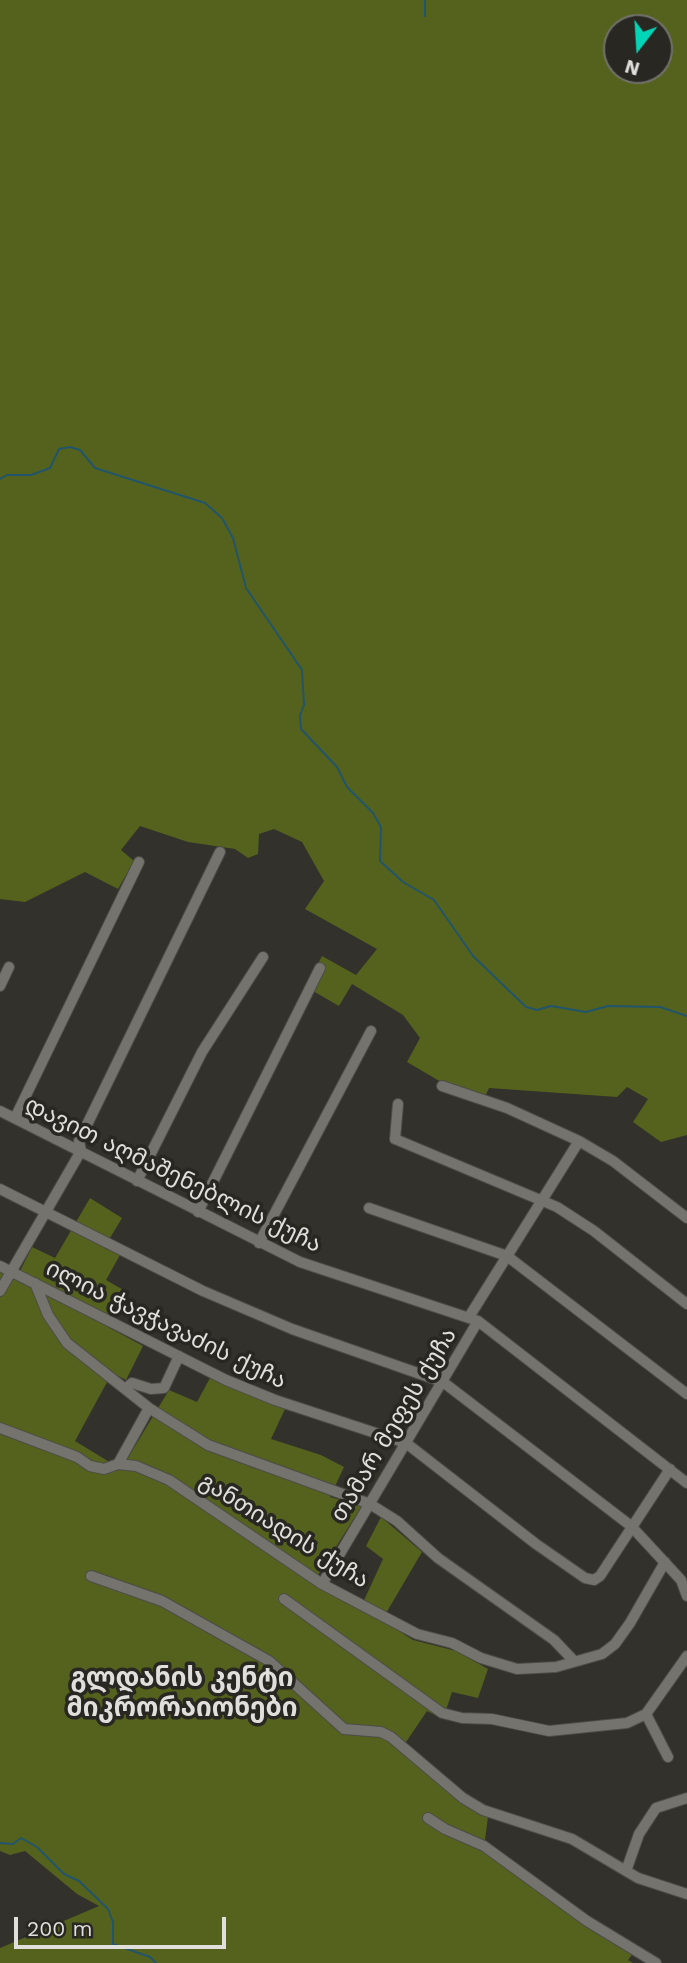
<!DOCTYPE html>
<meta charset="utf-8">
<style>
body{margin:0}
#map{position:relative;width:687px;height:1963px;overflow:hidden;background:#32312c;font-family:"Work Sans",sans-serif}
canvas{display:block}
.north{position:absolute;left:603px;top:14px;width:70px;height:70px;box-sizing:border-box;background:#282722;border:2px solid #72716c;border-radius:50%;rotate:197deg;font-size:19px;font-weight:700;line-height:28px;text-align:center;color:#e0dfdc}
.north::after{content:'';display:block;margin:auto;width:24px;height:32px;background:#00d5b7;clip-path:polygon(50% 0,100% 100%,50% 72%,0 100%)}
.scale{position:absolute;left:14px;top:1917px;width:212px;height:32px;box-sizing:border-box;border:4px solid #e0dfdc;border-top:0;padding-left:9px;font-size:21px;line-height:24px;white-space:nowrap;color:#e0dfdc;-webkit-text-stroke:5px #282722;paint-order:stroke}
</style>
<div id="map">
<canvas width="687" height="1963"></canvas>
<div class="north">N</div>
<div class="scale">200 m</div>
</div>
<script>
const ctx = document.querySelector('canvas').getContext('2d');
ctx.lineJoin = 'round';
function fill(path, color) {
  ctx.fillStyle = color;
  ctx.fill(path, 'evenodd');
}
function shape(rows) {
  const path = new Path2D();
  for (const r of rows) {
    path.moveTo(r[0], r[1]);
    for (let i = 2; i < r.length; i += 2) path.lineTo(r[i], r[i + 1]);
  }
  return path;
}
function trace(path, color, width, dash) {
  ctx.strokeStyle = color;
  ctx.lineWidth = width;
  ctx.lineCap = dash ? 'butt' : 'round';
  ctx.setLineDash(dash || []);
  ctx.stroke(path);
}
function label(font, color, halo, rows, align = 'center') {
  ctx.font = font + ' "Work Sans","Noto Sans Georgian",sans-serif';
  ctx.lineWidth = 7;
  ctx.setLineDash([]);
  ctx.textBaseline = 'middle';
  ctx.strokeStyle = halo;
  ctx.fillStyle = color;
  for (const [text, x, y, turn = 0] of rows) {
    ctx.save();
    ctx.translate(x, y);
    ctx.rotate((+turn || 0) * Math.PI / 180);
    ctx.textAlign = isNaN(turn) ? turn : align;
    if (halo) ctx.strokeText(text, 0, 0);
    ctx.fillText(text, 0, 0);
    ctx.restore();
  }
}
const green = shape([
 [0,0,687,0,687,1135,661,1142,633,1122,648,1099,627,1087,617,1097,489,1088,485,1097,441,1082,407,1062,420,1038,403,1015,352,984,339,1006,306,987,322,956,356,975,377,949,305,909,324,881,302,842,274,829,259,834,258,854,248,858,235,849,188,842,140,826,121,850,134,861,118,889,85,872,25,902,0,899],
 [617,28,659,28,659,70,617,70],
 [90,1198,122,1218,104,1248,120,1255,106,1280,127,1292,108,1327,143,1346,126,1380,112,1373,75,1441,121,1469,169,1390,197,1402,210,1378,285,1409,271,1439,321,1455,344,1467,330,1497,362,1506,313,1583,360,1609,383,1559,366,1546,381,1517,422,1552,382,1620,413,1640,456,1651,488,1669,478,1698,452,1692,443,1719,427,1711,400,1751,461,1803,488,1817,484,1848,632,1955,628,1960,633,1963,0,1963,0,1948,99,1906,77,1894,25,1851,10,1855,0,1851,0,1271,16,1279,32,1247,55,1258]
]);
const stream = shape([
 [425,0,425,16],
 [0,479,7,475,31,475,50,468,59,449,70,447,80,450,95,468,205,503,222,518,233,538,246,588,302,670,304,705,300,715,301,729,337,767,347,787,373,813,381,827,380,861,403,882,434,900,473,956,526,1007,537,1010,551,1006,586,1012,608,1006,660,1007,687,1016],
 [0,1843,13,1844,21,1838,37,1847,64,1874,79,1881,108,1909,113,1922,113,1944,150,1957,156,1963]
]);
const minor = shape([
 [0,986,9,967],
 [442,1086,507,1108,579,1141,613,1161,687,1218],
 [398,1104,395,1139,557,1207,594,1231,687,1304],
 [0,1111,300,1262,478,1321,687,1483],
 [15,1118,139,862],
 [137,1181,202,1052,263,957],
 [0,1189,203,1291,292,1329,443,1382,631,1526,681,1580,687,1596],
 [369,1208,507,1256,687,1394],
 [198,1212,320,968],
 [259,1243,371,1031],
 [0,1266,226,1380,275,1400,406,1443,536,1544,585,1578,594,1580,600,1576,670,1469],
 [35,1283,48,1315,67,1343,149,1408,208,1445,370,1504,397,1521,438,1558,554,1640,574,1661],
 [0,1291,81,1151,79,1141,220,852],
 [469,1317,579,1141],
 [125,1389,132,1383,151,1389,164,1388,179,1356],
 [0,1428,77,1457,90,1466,104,1469,118,1464,136,1466,169,1480,322,1584,417,1634,452,1643,481,1658,517,1669,556,1667,602,1654,615,1644,630,1623,665,1562],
 [118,1464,149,1408],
 [91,1576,162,1601,269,1661,344,1729,381,1732,391,1737,463,1798,483,1810,572,1839,638,1878,687,1894],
 [322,1584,478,1321],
 [284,1599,442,1713,462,1718,492,1719,549,1731,627,1723,646,1714,687,1656],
 [646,1714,668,1757],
 [428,1818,445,1829,484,1846,587,1921,656,1963],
 [626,1871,639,1834,656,1808,687,1798]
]);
const streetNames = [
 ["დავით აღმაშენებლის ქუჩა",173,1175,26],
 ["ილია ჭავჭავაძის ქუჩა",166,1325,26],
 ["თამარ მეფეს ქუჩა",394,1425,-59],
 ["განთიადის ქუჩა",284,1531,32]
];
const quarterNames = [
 ["გლდანის კენტი",182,1678],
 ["მიკრორაიონები",182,1708]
];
fill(green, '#54621d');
trace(stream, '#22556b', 2);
trace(minor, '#4d4c48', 12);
trace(minor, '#74736e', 10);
label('23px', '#e0dfdc', '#282722', streetNames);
label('bold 26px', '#e0dfdc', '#282722', quarterNames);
</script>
